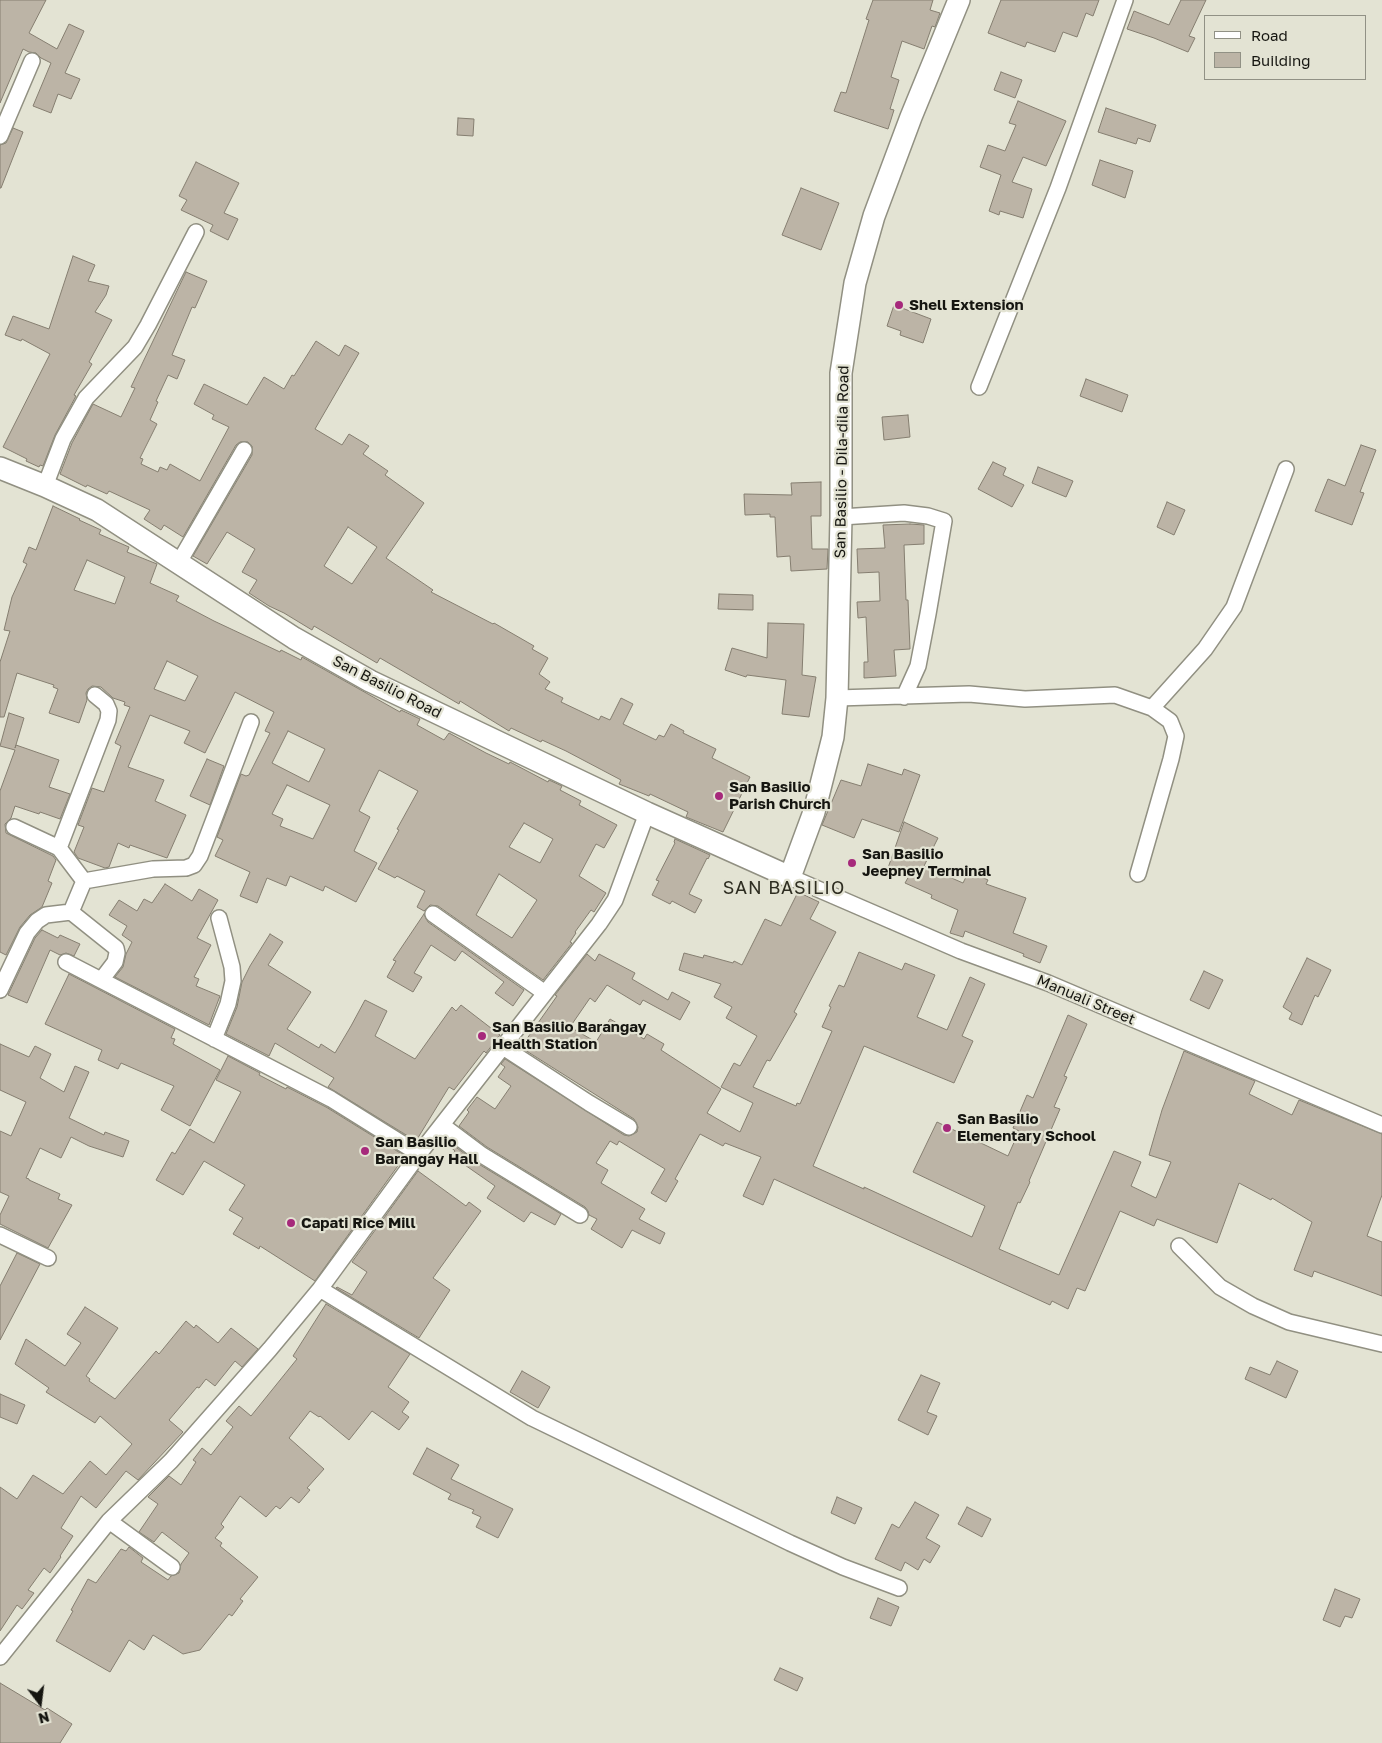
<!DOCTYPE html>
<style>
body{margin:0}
#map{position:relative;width:1382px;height:1743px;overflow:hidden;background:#e3e3d3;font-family:"Golos Text",sans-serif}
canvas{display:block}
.legend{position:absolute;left:1204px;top:15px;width:162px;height:65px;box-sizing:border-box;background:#e3e3d3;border:1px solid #919185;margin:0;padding:6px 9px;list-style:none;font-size:15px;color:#161611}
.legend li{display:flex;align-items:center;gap:10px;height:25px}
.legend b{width:25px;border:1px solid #919185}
.north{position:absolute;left:15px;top:1678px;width:50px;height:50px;-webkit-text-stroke:4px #e3e3d3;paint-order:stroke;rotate:165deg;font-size:14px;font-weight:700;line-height:20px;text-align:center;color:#161611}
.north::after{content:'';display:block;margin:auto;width:18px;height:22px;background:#161611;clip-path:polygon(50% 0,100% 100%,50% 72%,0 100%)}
</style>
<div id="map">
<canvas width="1382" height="1743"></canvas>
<ul class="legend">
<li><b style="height:6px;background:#fff"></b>Road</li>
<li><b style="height:14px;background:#bcb4a6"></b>Building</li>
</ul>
<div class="north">N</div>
</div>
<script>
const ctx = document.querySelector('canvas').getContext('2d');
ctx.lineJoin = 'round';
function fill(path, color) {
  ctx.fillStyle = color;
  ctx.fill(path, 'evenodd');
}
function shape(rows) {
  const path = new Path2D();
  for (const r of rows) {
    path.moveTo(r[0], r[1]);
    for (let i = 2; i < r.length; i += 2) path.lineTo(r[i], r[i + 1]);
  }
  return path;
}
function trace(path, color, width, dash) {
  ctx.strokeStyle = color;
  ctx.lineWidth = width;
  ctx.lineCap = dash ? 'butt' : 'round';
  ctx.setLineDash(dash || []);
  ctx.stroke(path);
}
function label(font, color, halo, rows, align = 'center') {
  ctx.font = font + ' "Golos Text",sans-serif';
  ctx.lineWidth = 4.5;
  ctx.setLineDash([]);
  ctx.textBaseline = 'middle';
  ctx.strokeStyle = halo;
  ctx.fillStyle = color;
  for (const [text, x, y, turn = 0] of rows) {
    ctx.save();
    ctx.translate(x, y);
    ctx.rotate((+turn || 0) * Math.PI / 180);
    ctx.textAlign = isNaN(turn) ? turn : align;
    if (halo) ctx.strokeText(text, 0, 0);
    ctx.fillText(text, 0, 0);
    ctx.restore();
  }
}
const building = shape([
 [0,0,46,0,29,33,57,49,69,24,84,31,65,73,80,79,71,99,58,94,51,113,33,106,51,63,41,58,36,53,29,52,23,49,0,103,0,0],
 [873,0,933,0,930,10,940,13,935,27,932,26,924,49,902,41,891,77,899,80,890,109,894,110,888,129,834,111,841,92,846,93,869,20,866,19,873,0],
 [1001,0,1099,0,1093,16,1086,13,1077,37,1063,32,1055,52,1027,42,1025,47,988,33,1001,0],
 [1181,0,1206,0,1189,36,1195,38,1188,52,1154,38,1127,29,1134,11,1169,25,1181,0],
 [1001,72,1022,80,1015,98,994,90,1001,72],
 [1018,101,1066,121,1046,166,1023,157,1012,182,1032,189,1023,218,1000,211,999,215,989,211,1001,175,980,167,988,145,1005,151,1016,125,1009,123,1018,101],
 [1106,108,1156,125,1150,142,1138,138,1136,144,1098,132,1106,108],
 [458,118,474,119,473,136,457,135,458,118],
 [13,128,23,132,1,188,0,188,0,145,6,143,13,128],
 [1100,160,1133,171,1125,198,1092,185,1100,160],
 [196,162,239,183,224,213,238,219,228,240,210,231,213,225,181,210,187,200,179,196,196,162],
 [801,188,839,203,821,250,782,235,801,188],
 [73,256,95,265,88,281,109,286,106,295,95,312,112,320,89,362,92,364,74,395,76,396,55,435,43,466,40,465,39,467,26,461,27,459,3,447,50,354,22,339,21,341,5,335,13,316,49,329,73,256],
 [186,272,207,281,195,308,192,307,172,355,185,360,177,379,168,375,156,401,158,402,150,420,157,424,140,458,143,459,141,464,158,472,160,467,167,470,170,464,200,481,229,427,212,419,214,415,194,404,204,384,247,405,264,377,284,389,292,375,294,376,316,341,339,356,345,345,359,353,315,429,342,445,349,434,369,446,363,454,388,471,385,475,424,503,386,558,433,590,431,592,493,624,494,623,534,646,532,649,548,658,539,674,550,682,545,689,563,698,561,702,599,720,601,716,610,720,621,698,633,704,623,724,656,740,659,735,664,737,671,724,684,731,683,733,716,749,712,758,750,777,723,832,686,817,688,812,650,794,649,796,619,784,621,780,566,751,542,740,541,742,511,728,509,731,460,701,459,704,380,658,377,663,314,626,312,630,284,613,269,606,249,593,257,580,242,572,255,549,227,532,207,564,193,556,252,455,252,446,248,442,240,442,236,445,183,537,164,525,161,530,144,519,150,510,109,491,107,494,87,485,86,487,60,474,72,443,93,404,121,417,135,388,131,387,186,272],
 [348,527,377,547,352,584,324,566,348,527],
 [894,305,931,319,923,343,900,335,901,331,887,326,894,305],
 [1086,379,1128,395,1122,412,1080,396,1086,379],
 [908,415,910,437,884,440,882,417,908,415],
 [1361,445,1376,450,1360,492,1364,493,1352,525,1315,511,1328,479,1345,486,1361,445],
 [993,462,1006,468,1003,475,1024,485,1012,507,978,489,993,462],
 [1038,467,1073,481,1066,497,1032,483,1038,467],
 [821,482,821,516,811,516,812,549,828,549,827,569,791,571,790,556,777,557,775,517,770,517,770,514,745,515,744,494,792,495,791,483,821,482],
 [1167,502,1185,510,1174,535,1157,527,1167,502],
 [53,506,80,519,79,520,101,530,99,534,129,547,127,552,157,564,150,583,179,596,176,601,214,621,280,652,281,650,301,660,302,657,400,712,401,710,420,719,417,725,444,740,449,733,486,753,509,764,510,762,548,782,549,780,562,786,560,790,581,801,579,805,617,825,604,848,596,844,579,876,606,893,594,912,591,910,575,932,576,933,570,942,572,943,543,980,438,906,430,905,424,911,417,907,425,891,397,876,395,878,378,869,399,830,397,829,418,791,379,770,359,811,370,817,354,851,377,863,356,902,325,886,323,891,290,876,286,886,267,878,257,903,240,896,250,872,215,856,223,840,217,837,241,774,246,776,249,775,270,733,265,731,274,712,235,692,205,753,184,743,190,731,150,715,128,767,164,780,155,801,186,815,167,858,130,845,129,848,118,843,109,867,105,868,78,858,74,852,84,827,78,825,92,788,104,792,121,746,115,743,130,707,124,705,125,702,113,698,101,687,92,686,88,689,86,693,87,700,79,723,49,713,58,689,53,687,54,685,17,673,4,717,0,717,0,662,10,631,4,630,12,597,27,564,23,562,29,547,36,550,53,506],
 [87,560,125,577,115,604,74,590,87,560],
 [167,661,198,676,185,701,154,689,167,661],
 [288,731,325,749,309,782,272,763,288,731],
 [287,785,330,805,313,839,280,826,283,819,272,814,287,785],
 [524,823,553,839,540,863,509,847,524,823],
 [499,874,537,900,512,938,476,915,499,874],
 [910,524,924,525,924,544,904,545,906,600,908,600,910,649,894,650,896,676,864,678,864,662,868,662,866,617,858,618,857,602,880,601,879,572,858,573,857,549,885,548,883,525,910,524],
 [719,594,753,595,753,610,718,609,719,594],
 [768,623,804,624,802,675,816,677,809,717,782,714,786,680,747,675,746,677,725,670,732,648,767,658,768,623],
 [9,713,24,718,15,748,16,745,59,760,49,787,70,794,60,819,40,812,39,814,15,806,11,818,5,824,6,833,53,856,56,860,48,881,52,883,42,907,30,915,20,927,6,955,0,952,0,791,15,750,0,746,9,713],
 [207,759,224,766,210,805,190,796,207,759],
 [868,764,902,775,904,769,920,775,899,832,862,819,854,838,822,825,841,780,861,786,868,764],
 [904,822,938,838,924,866,963,883,969,871,988,880,986,884,1026,898,1013,933,1047,946,1040,963,1023,956,1024,954,965,931,963,937,950,933,958,910,931,898,932,895,905,883,909,876,888,868,904,822],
 [675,839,710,855,708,859,707,858,689,894,702,900,695,913,672,901,670,904,652,895,659,881,656,880,675,843,674,842,675,839],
 [165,884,192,901,199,889,218,900,197,938,211,945,194,977,199,979,196,986,220,996,209,1025,115,977,123,967,126,954,132,942,122,935,127,926,109,915,119,900,137,911,144,899,152,903,165,884],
 [798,892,819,902,810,919,836,932,794,1012,797,1014,770,1061,767,1060,753,1087,796,1106,797,1103,800,1104,832,1031,822,1027,831,1007,829,1006,839,985,844,987,859,952,902,970,905,963,935,975,917,1017,947,1030,970,977,985,984,962,1036,973,1041,954,1083,864,1046,813,1166,864,1189,864,1187,972,1237,985,1206,913,1172,937,1122,1008,1156,1019,1131,1013,1128,1027,1095,1033,1098,1068,1015,1087,1024,1064,1076,1067,1077,1054,1107,1060,1109,1029,1181,1030,1182,1020,1203,1018,1202,999,1249,1059,1275,1114,1151,1141,1162,1131,1186,1156,1198,1171,1162,1149,1155,1162,1110,1184,1051,1255,1081,1249,1094,1292,1115,1299,1100,1382,1134,1382,1195,1367,1236,1382,1242,1382,1296,1314,1271,1312,1277,1294,1270,1312,1222,1272,1198,1271,1200,1239,1183,1217,1243,1157,1219,1154,1226,1120,1211,1085,1291,1077,1288,1068,1309,1052,1301,1050,1305,774,1179,763,1205,743,1196,761,1157,725,1143,723,1146,700,1134,675,1179,678,1181,666,1202,651,1193,665,1169,619,1141,617,1145,610,1141,596,1163,608,1170,601,1183,645,1209,639,1219,665,1233,660,1244,632,1230,622,1248,591,1229,597,1219,589,1215,588,1211,585,1207,487,1147,459,1126,469,1112,467,1110,477,1097,495,1109,511,1086,498,1077,505,1067,501,1064,505,1059,624,1135,629,1136,637,1132,638,1127,634,1119,517,1045,522,1037,526,1040,557,996,555,995,587,954,595,961,599,954,635,973,632,979,668,1000,672,992,690,1002,680,1020,643,1000,640,1005,607,985,595,1002,590,998,570,1027,596,1042,610,1019,644,1039,647,1034,664,1044,661,1050,721,1089,707,1113,740,1132,753,1103,721,1087,734,1063,740,1066,757,1036,726,1018,732,1007,714,997,721,984,679,970,684,953,703,958,704,955,733,963,734,961,742,965,765,919,781,926,798,892],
 [424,914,428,922,524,990,513,1006,495,993,504,982,462,951,455,961,431,945,414,973,422,977,413,992,387,977,396,961,393,960,424,914],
 [42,930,58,938,60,935,80,944,74,956,66,953,60,955,50,950,27,1003,8,995,35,938,42,930],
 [270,934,283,942,268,965,311,992,287,1029,319,1048,321,1044,335,1053,351,1026,365,1000,387,1011,375,1036,415,1059,452,1007,456,1011,461,1005,500,1035,486,1053,484,1051,454,1090,449,1087,416,1141,328,1087,334,1078,275,1043,269,1056,226,1034,237,1007,242,982,250,966,270,934],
 [1307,958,1331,970,1318,997,1315,995,1302,1025,1289,1019,1292,1013,1283,1007,1307,958],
 [1204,971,1223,980,1209,1009,1190,1000,1204,971],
 [69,974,175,1029,171,1038,175,1039,173,1044,220,1070,190,1126,161,1110,174,1086,121,1063,118,1069,98,1060,102,1050,45,1024,69,974],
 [0,1044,29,1057,35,1046,51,1054,40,1078,64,1092,75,1066,89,1072,69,1118,104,1135,105,1132,129,1141,123,1157,89,1146,71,1137,61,1158,40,1148,26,1178,29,1179,29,1180,60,1194,58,1199,72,1205,48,1248,0,1224,0,1215,9,1196,0,1192,0,1131,11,1136,26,1102,0,1090,0,1044],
 [228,1056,260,1073,259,1075,286,1089,287,1087,326,1107,405,1156,315,1281,260,1246,259,1249,233,1234,243,1218,229,1210,245,1185,204,1161,183,1195,156,1180,172,1152,175,1154,190,1129,214,1143,241,1092,216,1080,228,1056],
 [449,1142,477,1163,561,1214,555,1225,531,1212,524,1222,487,1198,495,1186,452,1156,455,1151,447,1144,449,1142],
 [418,1171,466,1206,469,1202,481,1211,433,1278,450,1290,419,1338,336,1288,337,1287,352,1295,367,1272,352,1262,418,1171],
 [17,1253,40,1264,0,1340,0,1286,17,1253],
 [326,1304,410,1354,388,1387,409,1402,402,1412,409,1417,399,1430,372,1411,349,1440,320,1416,319,1417,310,1411,289,1438,324,1469,307,1488,310,1490,299,1503,291,1497,280,1509,276,1506,266,1517,240,1496,221,1524,224,1527,215,1538,222,1543,220,1546,258,1577,240,1599,243,1601,232,1616,229,1614,200,1650,183,1654,153,1635,144,1650,129,1640,110,1672,56,1641,73,1611,71,1610,88,1579,96,1583,121,1549,126,1551,129,1547,143,1558,141,1562,168,1580,171,1576,179,1573,181,1564,189,1553,162,1532,154,1542,139,1532,158,1504,148,1497,169,1476,181,1485,196,1462,193,1460,202,1448,211,1455,233,1427,226,1421,239,1406,251,1416,297,1359,293,1356,326,1304],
 [85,1307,118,1328,86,1376,90,1379,89,1381,115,1399,156,1351,159,1354,186,1321,194,1328,196,1325,218,1343,231,1328,258,1349,242,1367,235,1361,215,1386,206,1379,199,1388,197,1387,169,1420,183,1432,138,1480,126,1471,96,1508,81,1496,61,1528,73,1536,60,1556,61,1557,50,1573,44,1568,28,1590,34,1593,22,1609,17,1605,0,1631,0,1487,17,1499,33,1475,63,1494,90,1461,106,1475,132,1444,100,1416,95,1423,46,1392,49,1388,15,1364,26,1339,65,1366,81,1343,67,1334,85,1307],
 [1277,1361,1298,1371,1286,1398,1245,1379,1250,1367,1270,1375,1277,1361],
 [522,1371,550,1387,538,1408,510,1392,522,1371],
 [921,1375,940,1383,927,1412,937,1416,928,1435,898,1420,921,1375],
 [0,1394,25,1405,17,1424,0,1417,0,1394],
 [427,1448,459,1465,451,1479,513,1509,498,1538,476,1527,481,1517,472,1513,474,1510,448,1499,451,1494,413,1474,427,1448],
 [837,1497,862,1508,855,1524,831,1513,837,1497],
 [915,1502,939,1515,926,1538,940,1546,930,1563,924,1559,918,1570,905,1562,901,1571,875,1559,892,1524,899,1528,915,1502],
 [967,1507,991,1519,982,1537,958,1524,967,1507],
 [1335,1589,1360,1599,1352,1618,1345,1616,1340,1627,1323,1620,1335,1589],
 [878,1598,899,1607,891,1626,870,1618,878,1598],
 [780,1668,803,1678,797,1691,774,1680,780,1668],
 [0,1683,45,1710,47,1708,72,1724,60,1743,0,1743,0,1683]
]);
const street = shape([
 [0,136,32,61],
 [979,387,1058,188,1125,0],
 [45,486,63,439,86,398,135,347,148,325,196,232],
 [841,517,904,513,928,516,944,521,928,614,918,666,904,697],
 [178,564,244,450],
 [837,698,969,694,1025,699,1115,695,1152,708,1205,649,1234,607,1286,469],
 [14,827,59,848],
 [1138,874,1171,759,1176,736,1170,721,1152,708],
 [790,877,961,951,1048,983,1382,1125],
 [84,881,153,869,186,868,194,865,200,856,251,722],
 [84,881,59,848,108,720,109,711,106,704,95,695],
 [84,881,71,912,116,948,117,953,115,962,102,979],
 [433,914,545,993],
 [66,962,331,1099,419,1154],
 [0,990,27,933,37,921,46,915,71,912],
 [214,1039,228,1004,233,981,232,967,219,918],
 [503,1047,589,1103,629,1127],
 [442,1125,482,1155,580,1215],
 [0,1235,48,1258],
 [1179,1246,1220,1287,1253,1306,1289,1322,1382,1344],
 [320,1289,532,1418,790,1543,843,1567,899,1588],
 [109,1521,172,1567],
 [0,1657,109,1521,171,1461,270,1349,320,1289,419,1154,599,924,615,900,647,813]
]);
const secondary = shape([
 [0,468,45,486,97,510,294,638,370,681,647,813,790,877,814,812,833,737,837,698,841,517,841,373,855,283,874,216,911,117,959,0]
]);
const markers = [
 [899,305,5,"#a6297b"],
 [719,796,5,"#a6297b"],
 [852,863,5,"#a6297b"],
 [482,1036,5,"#a6297b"],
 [947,1128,5,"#a6297b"],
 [365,1151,5,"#a6297b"],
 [291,1223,5,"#a6297b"]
];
const poiNames = [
 ["Shell Extension",909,305],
 ["San Basilio",729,787],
 ["Parish Church",729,804],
 ["San Basilio",862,854],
 ["Jeepney Terminal",862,871],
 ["San Basilio Barangay",492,1027],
 ["Health Station",492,1044],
 ["San Basilio",957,1119],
 ["Elementary School",957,1136],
 ["San Basilio",375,1142],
 ["Barangay Hall",375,1159],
 ["Capati Rice Mill",301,1223]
];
const streetNames = [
 ["San Basilio - Dila-dila Road",842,462,-89],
 ["San Basilio Road",387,687,27],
 ["Manuali Street",1086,1000,23]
];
const quarterNames = [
 ["SAN BASILIO",784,888]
];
fill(building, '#bcb4a6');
trace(building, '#857e70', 1);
trace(street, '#919082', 18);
trace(secondary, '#919082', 24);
trace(street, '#fff', 15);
trace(secondary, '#fff', 21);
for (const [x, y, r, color] of markers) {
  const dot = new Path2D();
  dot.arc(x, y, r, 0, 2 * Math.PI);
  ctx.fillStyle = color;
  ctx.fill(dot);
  trace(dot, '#e3e3d3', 2);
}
label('bold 15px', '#161611', '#e3e3d3', poiNames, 'left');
label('15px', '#161611', '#e3e3d3', streetNames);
ctx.letterSpacing = '1px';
label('18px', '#2f2e22', '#e3e3d3', quarterNames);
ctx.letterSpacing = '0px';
</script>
